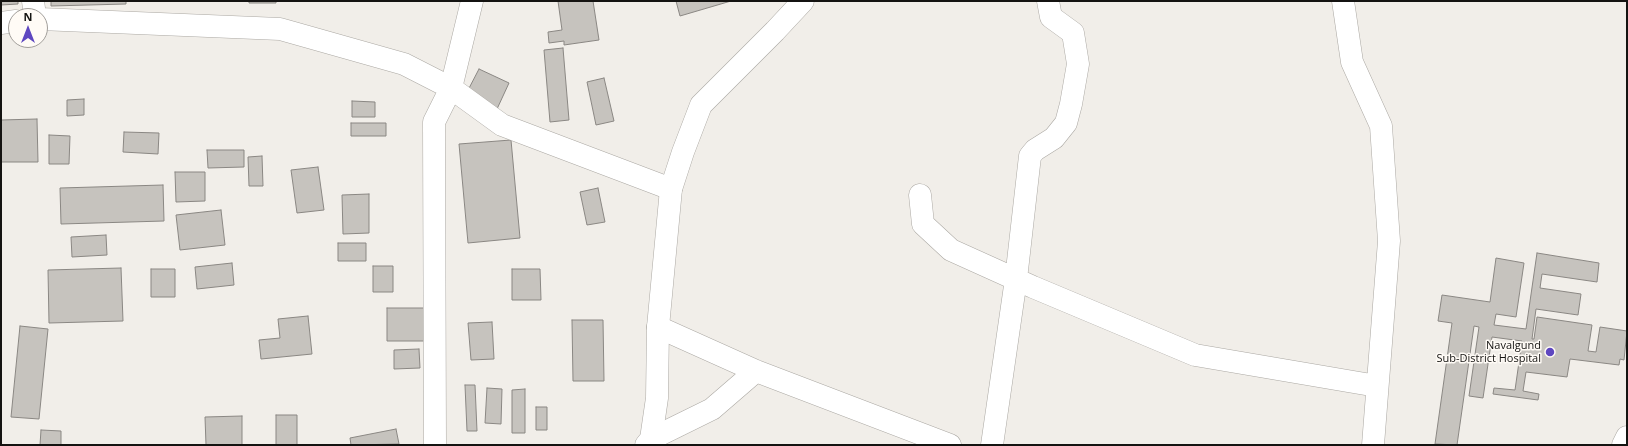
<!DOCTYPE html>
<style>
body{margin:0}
#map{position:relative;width:1628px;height:446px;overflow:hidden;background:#f1eee9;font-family:"Open Sans",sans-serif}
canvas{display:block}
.frame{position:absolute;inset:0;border:2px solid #141311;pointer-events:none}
.north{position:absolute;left:8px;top:8px;width:40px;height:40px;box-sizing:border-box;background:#fffbf6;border:1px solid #a19e9a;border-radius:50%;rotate:0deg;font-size:11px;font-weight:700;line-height:16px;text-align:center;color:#141311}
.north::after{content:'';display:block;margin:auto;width:14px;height:18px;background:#5e47c0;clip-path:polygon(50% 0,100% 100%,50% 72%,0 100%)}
</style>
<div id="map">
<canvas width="1628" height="446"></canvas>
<div class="frame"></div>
<div class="north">N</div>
</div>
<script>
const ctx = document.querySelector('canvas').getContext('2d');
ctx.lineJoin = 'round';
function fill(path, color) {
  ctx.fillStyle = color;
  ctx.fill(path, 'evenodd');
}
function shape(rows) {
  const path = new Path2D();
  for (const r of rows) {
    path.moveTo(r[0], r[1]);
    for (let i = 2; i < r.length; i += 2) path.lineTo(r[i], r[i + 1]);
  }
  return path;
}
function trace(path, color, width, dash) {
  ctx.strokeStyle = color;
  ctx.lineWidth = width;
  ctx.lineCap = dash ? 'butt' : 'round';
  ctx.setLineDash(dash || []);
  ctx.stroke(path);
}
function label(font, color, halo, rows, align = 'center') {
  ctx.font = font + ' "Open Sans",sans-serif';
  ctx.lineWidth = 3;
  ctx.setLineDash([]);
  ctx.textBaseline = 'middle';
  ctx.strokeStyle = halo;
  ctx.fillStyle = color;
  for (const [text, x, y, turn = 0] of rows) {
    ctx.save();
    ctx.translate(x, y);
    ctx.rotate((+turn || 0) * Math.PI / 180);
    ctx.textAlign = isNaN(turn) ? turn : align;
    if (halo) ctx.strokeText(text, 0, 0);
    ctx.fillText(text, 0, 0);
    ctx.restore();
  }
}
const building = shape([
 [1,1,18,1,18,4,1,5,1,1],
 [51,1,126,1,126,4,51,6,51,1],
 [249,1,276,1,276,3,249,3,249,1],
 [558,1,593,1,599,40,564,45,564,41,549,43,548,32,562,30,558,1],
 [676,1,731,1,680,16,676,1],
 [563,48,569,120,550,122,544,50,563,48],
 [479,69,509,83,497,109,466,94,479,69],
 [604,78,614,121,596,125,587,82,604,78],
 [84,99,84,115,67,116,67,100,84,99],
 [352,101,375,102,375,117,352,117,352,101],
 [37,119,38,162,1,162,1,120,37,119],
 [351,123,386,123,386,136,351,136,351,123],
 [124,132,159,133,158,154,123,152,124,132],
 [49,135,70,136,69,164,49,164,49,135],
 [511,140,520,238,468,243,459,144,511,140],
 [207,150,244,150,244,167,208,168,207,150],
 [262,156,263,186,249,186,248,157,262,156],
 [318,167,324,210,297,213,291,170,318,167],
 [175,172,205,172,205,201,176,202,175,172],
 [163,185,164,221,61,224,60,188,163,185],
 [598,188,605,222,587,225,580,192,598,188],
 [369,194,369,233,343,234,342,195,369,194],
 [221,210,225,245,180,250,176,215,221,210],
 [106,235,107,255,72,257,71,237,106,235],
 [338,243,366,243,366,261,338,261,338,243],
 [1537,253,1599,263,1597,282,1542,274,1540,288,1581,294,1578,315,1536,309,1532,339,1534,339,1537,317,1592,325,1588,351,1596,352,1600,327,1627,331,1624,360,1620,359,1619,365,1570,359,1567,377,1526,372,1523,391,1539,394,1538,400,1493,394,1494,388,1515,390,1522,341,1492,337,1483,398,1469,396,1479,327,1474,326,1457,445,1435,444,1452,323,1438,321,1442,295,1490,302,1496,258,1524,263,1516,317,1496,314,1494,325,1526,329,1537,253],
 [232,263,234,285,197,289,195,267,232,263],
 [373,266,393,266,393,292,373,292,373,266],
 [121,268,123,321,49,323,48,270,121,268],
 [151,269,175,269,175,297,151,297,151,269],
 [512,269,540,269,541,300,512,300,512,269],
 [387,308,424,308,424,341,387,341,387,308],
 [308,316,312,354,261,359,259,340,280,338,278,319,308,316],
 [572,320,603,320,604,381,573,381,572,320],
 [492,322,494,359,471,360,468,323,492,322],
 [20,326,48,329,39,419,11,417,20,326],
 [419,349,420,368,394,369,394,350,419,349],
 [465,385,475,385,477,431,467,431,465,385],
 [487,388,502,389,501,424,485,423,487,388],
 [525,389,525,433,512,433,512,390,525,389],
 [536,407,547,407,547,430,536,430,536,407],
 [276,415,297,415,297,445,276,445,276,415],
 [242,416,242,445,206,445,205,417,242,416],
 [396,429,399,444,351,445,350,438,396,429],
 [41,430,61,431,61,445,40,445,41,430]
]);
const minor = shape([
 [33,1,35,16],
 [1343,1,1352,62,1381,126,1389,241,1373,445],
 [40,19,280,29,404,64,451,88,502,125,671,189],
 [1,23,16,21],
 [920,195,923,224,951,250,1033,287,1195,355,1377,386],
 [658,327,756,371,950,445],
 [651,439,712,409,756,371],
 [435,445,434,122,451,88,472,1],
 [992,445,1016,279,1030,156,1035,150,1054,138,1066,123,1071,104,1078,64,1073,33,1051,17,1048,1],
 [1623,445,1627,437]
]);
const highway = shape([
 [646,445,651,439,657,398,658,327,671,189,683,152,701,105,775,31,803,1]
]);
const markers = [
 [1550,352,5,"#5e47c0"]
];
const poiNames = [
 ["Navalgund",1541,346],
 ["Sub-District Hospital",1541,359]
];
fill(building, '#c6c3be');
trace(building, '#8a8783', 1);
trace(minor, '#aba8a3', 23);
trace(highway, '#aba8a3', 23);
trace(minor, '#fff', 22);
trace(highway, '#fff', 22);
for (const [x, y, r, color] of markers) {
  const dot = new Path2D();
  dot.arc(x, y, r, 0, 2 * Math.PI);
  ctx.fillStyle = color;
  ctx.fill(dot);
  trace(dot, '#fffbf6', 1.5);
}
label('11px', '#141311', '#fffbf6', poiNames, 'right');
</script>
